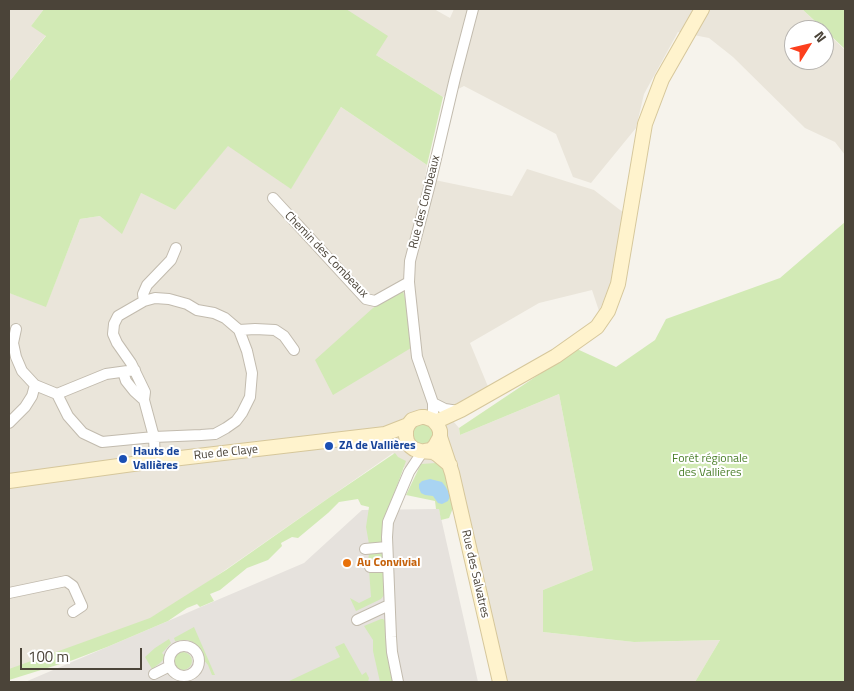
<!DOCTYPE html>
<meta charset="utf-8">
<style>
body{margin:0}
#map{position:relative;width:854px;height:691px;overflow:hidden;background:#f6f3ec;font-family:"Titillium Web",sans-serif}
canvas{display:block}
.frame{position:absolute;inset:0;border:10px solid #4b4439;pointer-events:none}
.north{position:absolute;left:784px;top:20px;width:50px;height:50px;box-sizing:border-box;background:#fff;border:1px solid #b7b4b0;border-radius:50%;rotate:54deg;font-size:14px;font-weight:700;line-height:20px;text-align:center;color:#4b4439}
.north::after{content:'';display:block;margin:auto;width:18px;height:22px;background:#fc3f1d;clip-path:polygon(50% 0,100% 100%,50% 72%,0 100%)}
.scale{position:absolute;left:20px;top:648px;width:122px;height:22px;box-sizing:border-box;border:2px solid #4b4439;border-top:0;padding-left:6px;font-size:15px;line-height:18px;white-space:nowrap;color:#4b4439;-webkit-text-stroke:4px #fff;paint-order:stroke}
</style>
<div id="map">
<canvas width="854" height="691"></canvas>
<div class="frame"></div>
<div class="north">N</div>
<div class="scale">100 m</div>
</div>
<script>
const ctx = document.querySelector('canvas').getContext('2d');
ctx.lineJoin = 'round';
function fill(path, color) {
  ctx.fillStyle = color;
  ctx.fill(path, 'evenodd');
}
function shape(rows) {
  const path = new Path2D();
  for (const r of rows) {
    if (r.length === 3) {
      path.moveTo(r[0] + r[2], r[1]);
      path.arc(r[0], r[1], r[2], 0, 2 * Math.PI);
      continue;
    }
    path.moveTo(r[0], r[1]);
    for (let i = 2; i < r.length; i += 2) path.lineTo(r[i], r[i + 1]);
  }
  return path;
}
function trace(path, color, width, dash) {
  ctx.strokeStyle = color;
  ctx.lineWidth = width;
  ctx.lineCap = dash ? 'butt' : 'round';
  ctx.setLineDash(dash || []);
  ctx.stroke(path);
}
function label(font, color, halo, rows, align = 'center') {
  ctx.font = font + ' "Titillium Web",sans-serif';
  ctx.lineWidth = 4;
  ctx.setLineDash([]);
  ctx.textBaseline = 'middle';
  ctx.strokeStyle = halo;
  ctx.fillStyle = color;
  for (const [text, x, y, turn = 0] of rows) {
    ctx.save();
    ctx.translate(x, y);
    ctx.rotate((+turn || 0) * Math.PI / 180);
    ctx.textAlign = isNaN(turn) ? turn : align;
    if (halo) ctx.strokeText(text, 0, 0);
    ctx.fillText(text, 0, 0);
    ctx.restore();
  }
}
const residential = shape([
 [9,9,44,9,31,26,47,34,9,82],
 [346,9,434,9,450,18,454,9,802,9,845,50,845,155,835,142,805,128,733,57,709,38,678,32,644,94,636,128,591,183,573,177,556,134,464,86,443,97,376,55],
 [794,30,824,30,824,60,794,60],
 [341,107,427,165,425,178,512,196,527,169,594,190,624,213,613,280,599,311,592,290,539,303,470,343,489,389,448,415,459,428,460,435,559,394,593,570,543,590,543,632,634,642,720,640,695,682,508,682,454,463,427,472,405,468,393,453,195,591,143,623,9,670,9,293,46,306,80,219,100,216,141,193,175,210,228,145,291,188]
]);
const industrial = shape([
 [436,509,439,509,478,682,25,682,304,563,362,510]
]);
const green = shape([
 [44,9,346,9,388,36,376,55,443,97,427,165,341,107,291,189,228,146,175,210,141,193,122,234,100,216,80,219,46,307,9,293,9,82,46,36,31,26],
 [802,9,845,9,845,49],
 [845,222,845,682,695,682,720,640,634,642,543,632,543,590,593,570,559,394,460,435,459,428,577,349,616,367,655,340,666,319,780,278],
 [403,291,407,307,411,348,333,395,315,360,373,308],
 [423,434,10],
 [395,453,398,457,406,461,393,497,383,521,383,539,382,543,369,544,366,527,369,507,361,505,358,499,339,502,328,513,298,538,292,537,281,543,282,546,268,560,247,568,220,590,210,594,214,601,200,607,197,604,187,608,168,621,107,647,73,660,9,680,9,669,150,618,226,570,330,497],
 [438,460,446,469,453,508,449,518,441,520,439,509,436,509,435,501,406,495,421,464,436,463],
 [369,552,383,552,383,563,368,564],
 [369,570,384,570,384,595,381,599,356,611,350,598,359,603,371,597],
 [381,619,383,619,386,622,396,682,380,682,373,651,373,640,364,626],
 [194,627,215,675,212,675,208,665,203,659,203,656,197,646,193,642,187,640,175,641,174,638],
 [169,639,171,643,163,652,162,653,164,655,163,660,160,663,152,669,145,657,155,648],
 [344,643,362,675,366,672,369,678,368,682,287,682,340,657,335,647],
 [183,661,9]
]);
const water = shape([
 [430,479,442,482,445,486,448,491,450,496,448,501,442,504,438,503,433,496,425,495,421,493,419,488,419,484,422,481]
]);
const street = shape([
 [273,198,366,299,375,301,409,282],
 [144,301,143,294,147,285,171,260,176,248],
 [16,329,13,343,16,357,22,371,35,385,57,394],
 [123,372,126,381,134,391,144,400],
 [57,394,68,416,83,433,102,442,154,437,201,435,215,434,226,428,236,421,242,413,250,397,252,373,247,351,239,330],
 [57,394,106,374,135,370],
 [433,403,445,409,458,411],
 [433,420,433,403,417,357,410,292,409,282,410,261,430,184,455,78,473,9],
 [9,423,25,407,32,396,35,385],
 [155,461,154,437,144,400,145,392,131,363,117,343,113,334,114,324,118,316,144,301,155,298,169,299,187,304,197,310,214,313,225,318,239,330,255,329,275,330,284,336,294,350],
 [365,549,387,547],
 [370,567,388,567],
 [9,593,66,581,73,586,82,606,73,612],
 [357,620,389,605],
 [184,661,15],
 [154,674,170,666],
 [398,682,392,652,391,637,387,537,388,522,409,472,423,451]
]);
const secondary = shape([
 [435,422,461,410,556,356,597,327,608,311,618,284,645,124,662,79,702,9],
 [440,437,452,473,500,682],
 [425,451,431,450,435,446,440,437,440,431,438,426,433,420,425,417,421,417,412,420,408,425,406,430,406,436,407,441,410,446,414,449,420,451,433,452,438,455,450,465],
 [9,481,155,461,385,434,408,425]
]);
const markers = [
 [329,446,5,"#1a4fb4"],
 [123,459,5,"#1a4fb4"],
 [347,563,5,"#e8710a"]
];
const streetNames = [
 ["Rue des Combeaux",425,202,-76],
 ["Chemin des Combeaux",326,255,46],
 ["Rue de Claye",226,453,-6],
 ["Rue des Salvatres",475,574,77]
];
const transitNames = [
 ["ZA de Vallières",339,446],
 ["Hauts de",133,452],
 ["Vallières",133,466]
];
const parkNames = [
 ["Forêt régionale",710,459],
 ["des Vallières",710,473]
];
const foodNames = [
 ["Au Convivial",357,563]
];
fill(residential, '#eae5da');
fill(industrial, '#e6e2dd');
fill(green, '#d2eab5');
fill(water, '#a9d4f2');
trace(street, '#c2bbae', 12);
trace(secondary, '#d6c79b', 16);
trace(street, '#fff', 10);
trace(secondary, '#fff3cd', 14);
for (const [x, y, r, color] of markers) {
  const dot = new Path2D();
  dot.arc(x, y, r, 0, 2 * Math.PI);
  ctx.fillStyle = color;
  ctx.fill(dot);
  trace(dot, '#fff', 2);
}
label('12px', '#4b4439', '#fff', streetNames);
label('bold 12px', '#164399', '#fff', transitNames, 'left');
label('12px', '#4a7f2a', '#fff', parkNames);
label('bold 12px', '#c56008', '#fff', foodNames, 'left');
</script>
